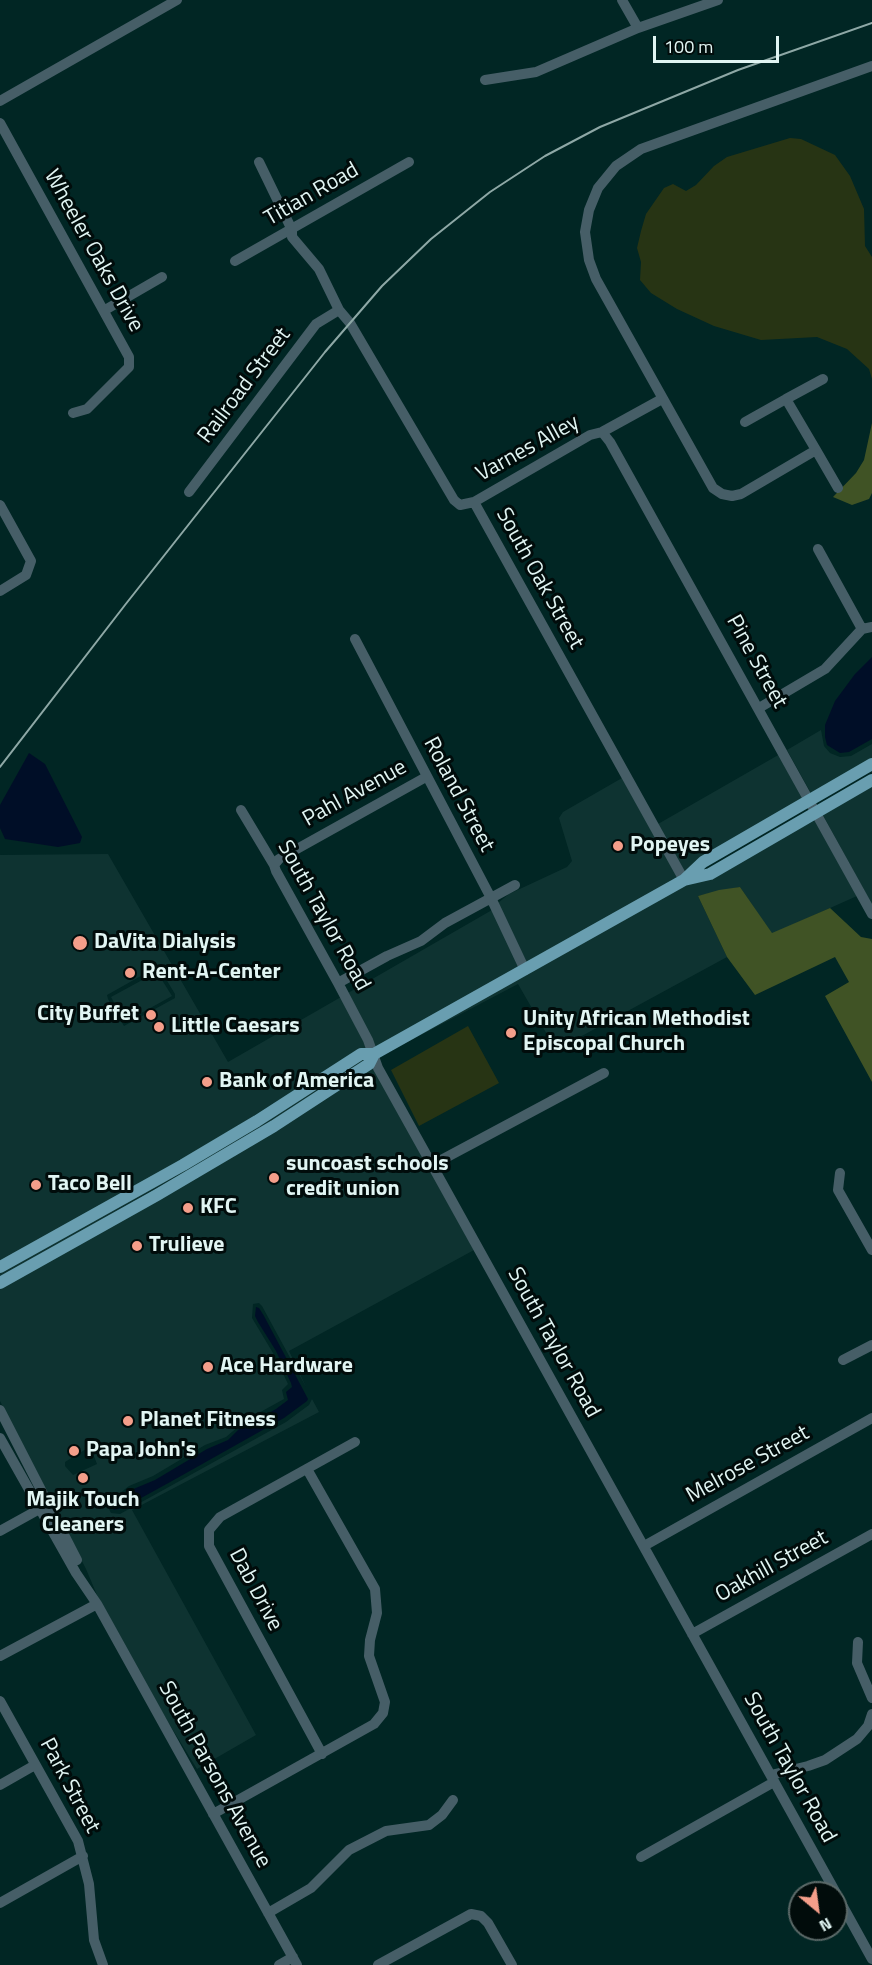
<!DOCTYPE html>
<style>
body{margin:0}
#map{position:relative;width:872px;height:1965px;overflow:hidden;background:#012624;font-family:"Titillium Web",sans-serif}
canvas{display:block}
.north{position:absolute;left:788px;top:1881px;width:60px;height:60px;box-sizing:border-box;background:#010c0b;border:2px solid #5b6968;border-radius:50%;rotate:151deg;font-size:16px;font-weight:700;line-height:24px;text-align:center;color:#e1f5f3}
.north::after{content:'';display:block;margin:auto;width:21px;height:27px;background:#f49e8a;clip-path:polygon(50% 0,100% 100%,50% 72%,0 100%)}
.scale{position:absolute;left:653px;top:36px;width:126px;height:27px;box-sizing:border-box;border:3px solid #e1f5f3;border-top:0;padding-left:8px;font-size:18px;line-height:21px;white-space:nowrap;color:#e1f5f3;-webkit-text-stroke:4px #010c0b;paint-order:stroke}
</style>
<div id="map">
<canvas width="872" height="1965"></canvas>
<div class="north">N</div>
<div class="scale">100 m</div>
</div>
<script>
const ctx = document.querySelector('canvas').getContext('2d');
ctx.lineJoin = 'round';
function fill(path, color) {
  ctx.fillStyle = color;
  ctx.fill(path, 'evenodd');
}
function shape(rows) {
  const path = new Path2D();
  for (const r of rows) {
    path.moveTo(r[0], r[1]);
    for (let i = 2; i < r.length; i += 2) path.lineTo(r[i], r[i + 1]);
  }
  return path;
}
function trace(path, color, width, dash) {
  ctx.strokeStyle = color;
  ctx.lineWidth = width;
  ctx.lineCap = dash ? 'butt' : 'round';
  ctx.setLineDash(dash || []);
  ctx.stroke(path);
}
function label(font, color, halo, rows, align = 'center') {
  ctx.font = font + ' "Titillium Web",sans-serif';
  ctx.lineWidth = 6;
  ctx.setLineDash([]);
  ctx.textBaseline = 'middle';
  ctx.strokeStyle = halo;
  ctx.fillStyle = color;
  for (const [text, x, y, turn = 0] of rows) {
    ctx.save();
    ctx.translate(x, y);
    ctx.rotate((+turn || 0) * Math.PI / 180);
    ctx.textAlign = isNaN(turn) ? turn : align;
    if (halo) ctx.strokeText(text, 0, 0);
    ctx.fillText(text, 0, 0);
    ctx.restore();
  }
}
const built = shape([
 [821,730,824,746,830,753,840,757,851,756,872,744,872,759,812,795,787,750],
 [780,754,804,799,685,873,658,824],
 [622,778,678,878,527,963,498,903,509,894,567,867,572,861,559,818,563,812],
 [872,786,872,905,823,815],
 [816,820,857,896,772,934,740,887,698,896,727,957,556,1050,518,984,379,1057,684,886],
 [108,854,228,1062,341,997,367,1049,324,1072,181,1161,0,1261,0,855],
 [155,968,160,969,175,994,175,998,124,1026,108,999,107,995],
 [492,910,519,967,376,1048,348,993],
 [157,972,172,996,125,1022,111,997],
 [362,1059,366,1059,272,1122,0,1277,0,1272],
 [373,1067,474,1250,289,1351,306,1387,262,1306,259,1303,253,1304,252,1318,273,1353,288,1384,282,1390,284,1399,246,1420,226,1437,205,1445,153,1476,129,1486,115,1497,108,1507,111,1513,120,1514,286,1422,309,1405,312,1399,319,1412,132,1510,256,1735,197,1769,152,1696,100,1602,86,1569,0,1401,0,1289],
 [86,1449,92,1451,97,1464,73,1475,65,1466,65,1462]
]);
const green = shape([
 [790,138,801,139,835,155,850,176,864,209,865,246,872,257,872,379,869,369,847,349,817,337,761,340,714,326,677,309,651,293,640,280,641,262,637,248,641,231,646,214,664,188,673,184,686,191,696,185,714,166,727,157],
 [468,1026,499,1083,419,1126,391,1070]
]);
const forest = shape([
 [872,423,872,493,869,499,852,505,833,497,856,473,864,460],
 [740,887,772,933,830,908,861,937,872,939,872,1082,825,996,849,982,835,957,755,995,727,957,698,896,719,890]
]);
const water = shape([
 [872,657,872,739,849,752,840,753,827,745,825,737,825,725,835,701,855,674],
 [29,753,45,764,82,837,80,843,58,847,5,839,0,828,0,805],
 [256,1307,259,1308,264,1316,308,1399,307,1401,284,1418,172,1481,123,1508,114,1510,112,1508,118,1500,131,1490,155,1480,207,1449,228,1440,238,1430,276,1409,288,1400,286,1392,292,1387,291,1383,276,1351,258,1322,255,1316]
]);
const minor = shape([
 [622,0,638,28],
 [485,80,536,72,638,28,718,0],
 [0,101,177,0],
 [0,123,129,357,129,367,87,409,73,413],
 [259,162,292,230,292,237,319,269,339,310,350,323,454,500,460,505,474,502,590,435,602,432,662,399],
 [235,261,409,162],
 [105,310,162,277],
 [786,399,823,379],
 [745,422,786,399,816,450,741,494,732,496,722,494,713,488,596,279,589,260,585,232,589,210,598,188,616,166,641,149,872,66],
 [602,432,610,442,872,914],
 [816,450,838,488],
 [189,492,316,324,339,310],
 [474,502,684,880],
 [0,505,31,561,26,575,0,591],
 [818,549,862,629],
 [355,639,491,898,525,970],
 [759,708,825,669,862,629,872,627],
 [241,810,274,865,276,871,338,983,368,1040,378,1068,432,1165,836,1893],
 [274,865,279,859,426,777],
 [338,983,387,956,421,941,445,923,515,885],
 [432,1165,604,1073],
 [840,1173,838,1190,872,1250],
 [843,1360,872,1345],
 [0,1410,77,1560],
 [0,1438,76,1573,97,1604,297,1965],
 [0,1531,45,1506],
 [644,1546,872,1418],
 [692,1634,872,1534],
 [858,1642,857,1663,872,1698],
 [0,1656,97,1604],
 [0,1701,78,1841,89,1884,94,1940,103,1965],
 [322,1754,209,1546,209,1530,220,1517,355,1442],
 [771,1775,808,1766,825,1760,857,1739,868,1726,872,1714],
 [0,1785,35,1765],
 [213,1814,374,1724,383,1713,385,1702,369,1656,370,1640,377,1613,375,1589,307,1469],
 [641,1857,774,1782],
 [836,1894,872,1959],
 [0,1903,83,1856],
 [268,1913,311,1888,349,1850,386,1831,429,1825,442,1815,453,1800],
 [279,1965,293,1957],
 [378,1965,471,1914,481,1916,488,1923,512,1965]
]);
const major = shape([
 [685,879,703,862,872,764],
 [0,1267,183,1165,257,1121,361,1054,374,1054,684,880,710,874,872,780],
 [0,1283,157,1195,274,1126,369,1064,374,1054]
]);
const rail = shape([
 [0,767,125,605,325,352,382,286,431,239,490,192,545,156,600,127,738,70,872,23]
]);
const markers = [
 [618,846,6,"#f49e8a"],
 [80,943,8,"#f49e8a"],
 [130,973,6,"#f49e8a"],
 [151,1015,6,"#f49e8a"],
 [159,1027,6,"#f49e8a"],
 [511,1033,6,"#f49e8a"],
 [207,1082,6,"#f49e8a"],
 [274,1178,6,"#f49e8a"],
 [36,1185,6,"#f49e8a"],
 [188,1208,6,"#f49e8a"],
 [137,1246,6,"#f49e8a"],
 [208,1367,6,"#f49e8a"],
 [128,1421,6,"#f49e8a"],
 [74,1451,6,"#f49e8a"],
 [83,1478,6,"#f49e8a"]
];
const streetNames = [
 ["Titian Road",312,195,-30],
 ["Wheeler Oaks Drive",93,251,61],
 ["Railroad Street",245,386,-53],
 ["Varnes Alley",528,449,-29],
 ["South Oak Street",539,579,61],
 ["Pine Street",756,662,61],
 ["Pahl Avenue",355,794,-29],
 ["Roland Street",458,795,62],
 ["South Taylor Road",323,916,61],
 ["South Taylor Road",553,1343,61],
 ["Melrose Street",748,1465,-29],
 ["Oakhill Street",772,1567,-29],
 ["Dab Drive",255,1590,62],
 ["South Taylor Road",789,1768,61],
 ["South Parsons Avenue",214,1775,61],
 ["Park Street",69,1786,62]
];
const poiNames = [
 ["Popeyes",630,846],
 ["DaVita Dialysis",94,943],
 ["Rent-A-Center",142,973],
 ["City Buffet",139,1015,"right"],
 ["Unity African Methodist",523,1020],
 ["Episcopal Church",523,1045],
 ["Little Caesars",171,1027],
 ["Bank of America",219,1082],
 ["suncoast schools",286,1165],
 ["credit union",286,1190],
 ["Taco Bell",48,1185],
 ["KFC",200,1208],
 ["Trulieve",149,1246],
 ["Ace Hardware",220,1367],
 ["Planet Fitness",140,1421],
 ["Papa John's",86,1451],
 ["Majik Touch",83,1501,"center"],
 ["Cleaners",83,1526,"center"]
];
fill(built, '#0e3331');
fill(green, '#273414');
fill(forest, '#405325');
fill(water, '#000e27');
trace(minor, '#465e67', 10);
trace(major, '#699eb0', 12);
trace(rail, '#8ea8a6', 2);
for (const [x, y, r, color] of markers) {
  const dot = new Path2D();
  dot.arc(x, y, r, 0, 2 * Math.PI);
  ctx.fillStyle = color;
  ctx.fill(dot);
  trace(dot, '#010c0b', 2);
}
label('22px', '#e1f5f3', '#010c0b', streetNames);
label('bold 22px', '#e1f5f3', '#010c0b', poiNames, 'left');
</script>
